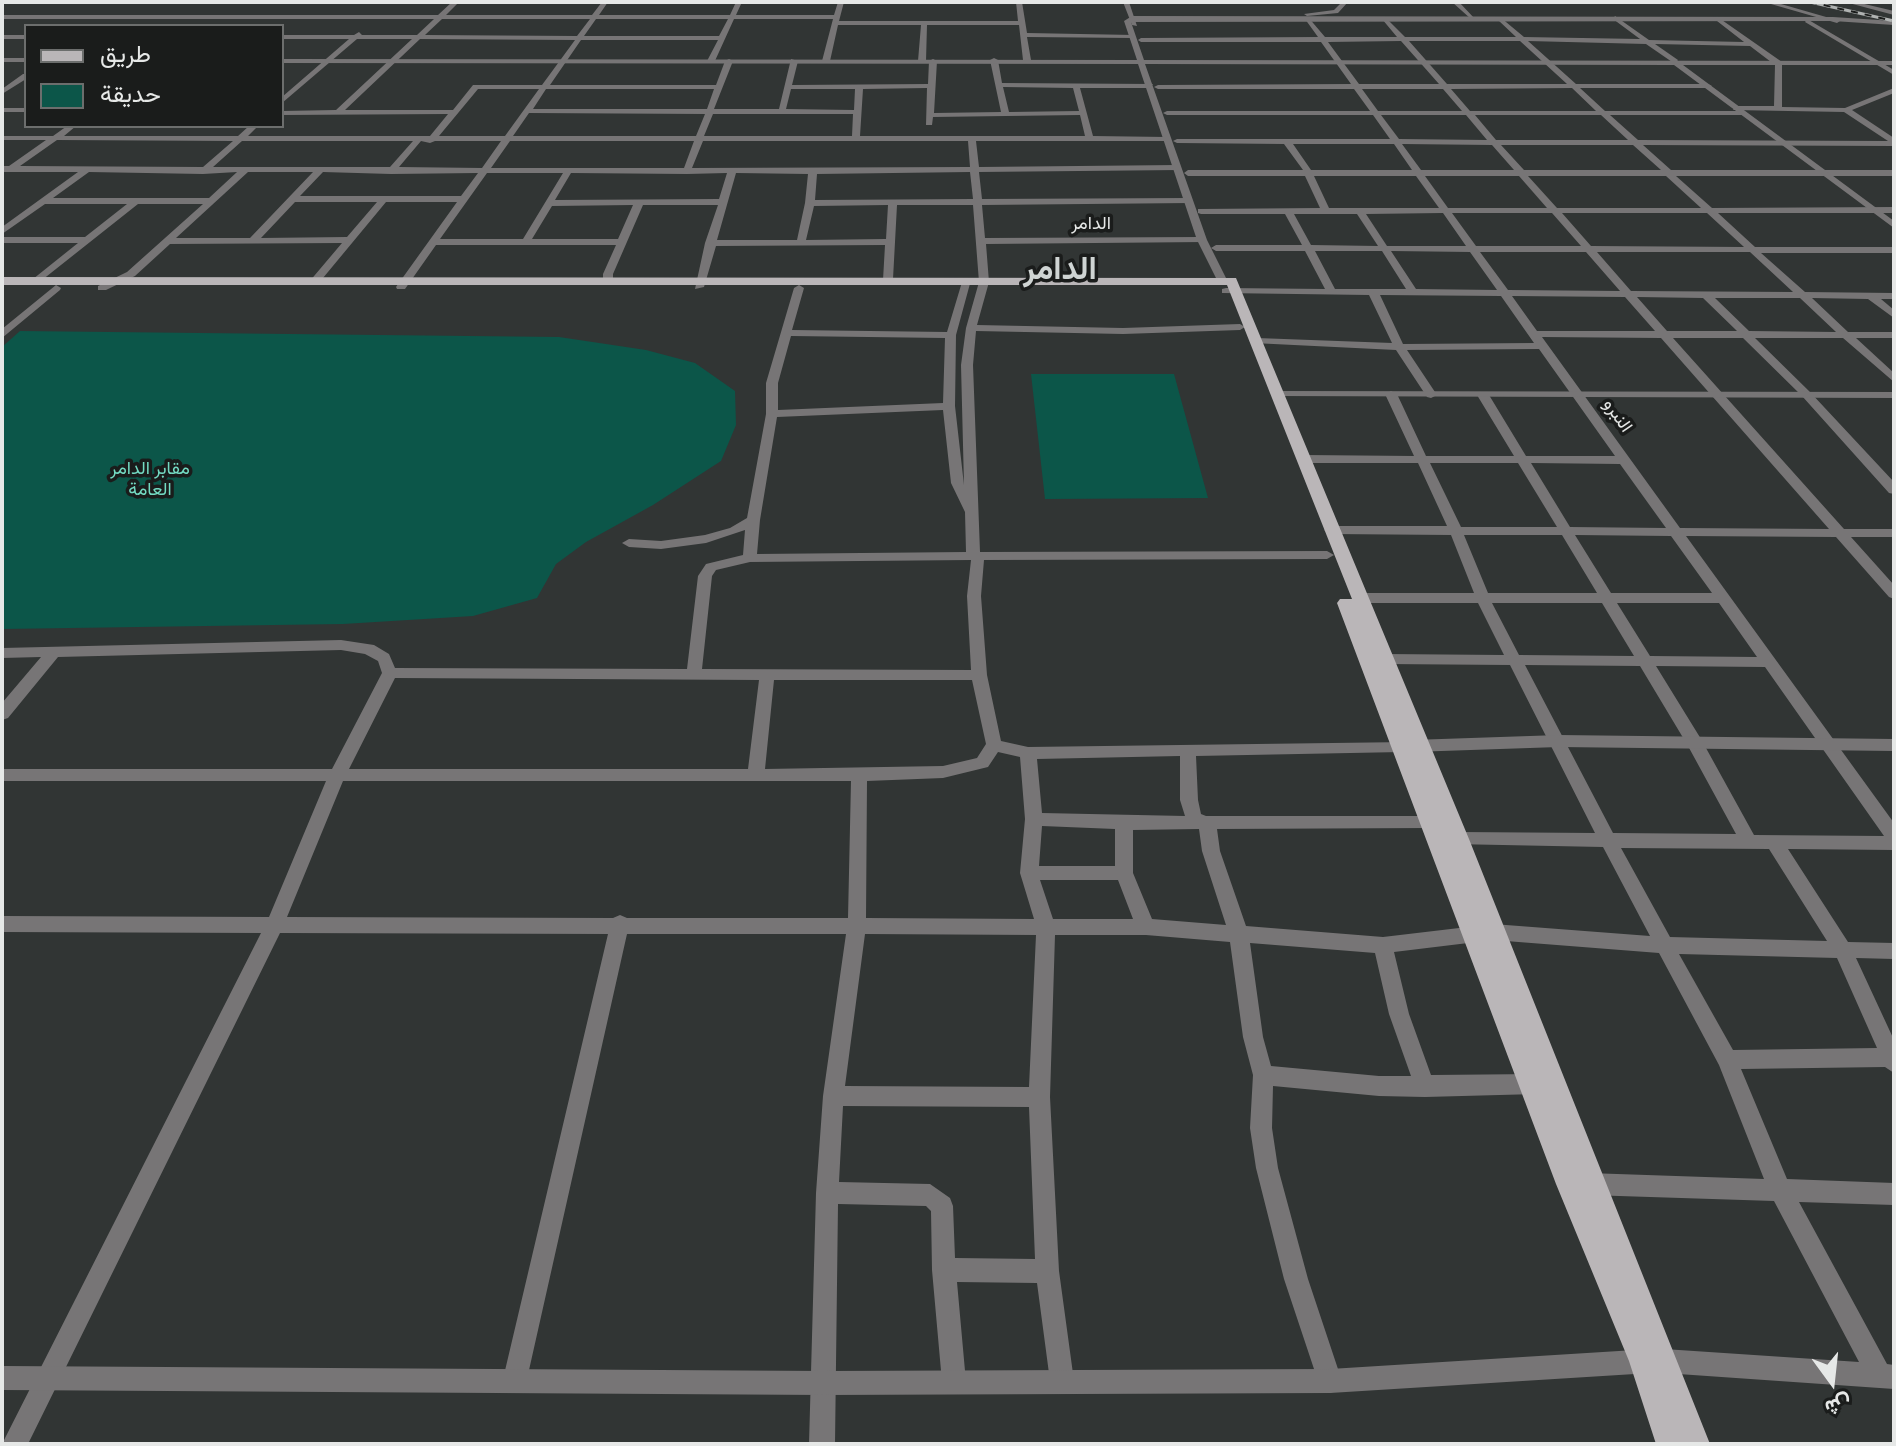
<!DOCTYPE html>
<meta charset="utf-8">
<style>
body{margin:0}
#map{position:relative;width:1896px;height:1446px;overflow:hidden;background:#313534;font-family:Roboto,Vazirmatn,sans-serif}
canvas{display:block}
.frame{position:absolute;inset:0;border:4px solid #e6e8e7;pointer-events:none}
.legend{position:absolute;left:24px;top:24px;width:260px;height:104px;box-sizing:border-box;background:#1a1c1b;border:2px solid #6c6e6d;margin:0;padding:10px 14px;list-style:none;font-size:24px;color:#e6e8e7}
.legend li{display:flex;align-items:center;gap:16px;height:40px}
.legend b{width:40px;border:2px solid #6c6e6d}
.north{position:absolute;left:1792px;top:1342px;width:80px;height:80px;-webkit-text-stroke:6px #1a1c1b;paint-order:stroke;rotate:165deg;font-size:22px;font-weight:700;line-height:32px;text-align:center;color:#e6e8e7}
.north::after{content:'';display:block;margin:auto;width:28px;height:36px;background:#e6e8e7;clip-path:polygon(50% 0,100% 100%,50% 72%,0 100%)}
</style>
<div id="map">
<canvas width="1896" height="1446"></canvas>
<div class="frame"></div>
<ul class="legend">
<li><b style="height:10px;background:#bab6b8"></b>طريق</li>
<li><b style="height:22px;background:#0c5649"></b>حديقة</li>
</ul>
<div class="north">ش</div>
</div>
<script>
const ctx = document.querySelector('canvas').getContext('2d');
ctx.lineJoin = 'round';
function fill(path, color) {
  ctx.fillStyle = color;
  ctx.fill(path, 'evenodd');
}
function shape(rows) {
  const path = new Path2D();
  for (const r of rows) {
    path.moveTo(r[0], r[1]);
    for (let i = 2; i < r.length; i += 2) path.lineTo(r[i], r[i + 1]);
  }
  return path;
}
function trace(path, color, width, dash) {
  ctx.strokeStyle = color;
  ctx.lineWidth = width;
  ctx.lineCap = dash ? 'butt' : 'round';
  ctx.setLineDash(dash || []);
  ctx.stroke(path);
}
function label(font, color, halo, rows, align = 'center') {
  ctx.font = font + ' Roboto,Vazirmatn,sans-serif';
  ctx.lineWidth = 7;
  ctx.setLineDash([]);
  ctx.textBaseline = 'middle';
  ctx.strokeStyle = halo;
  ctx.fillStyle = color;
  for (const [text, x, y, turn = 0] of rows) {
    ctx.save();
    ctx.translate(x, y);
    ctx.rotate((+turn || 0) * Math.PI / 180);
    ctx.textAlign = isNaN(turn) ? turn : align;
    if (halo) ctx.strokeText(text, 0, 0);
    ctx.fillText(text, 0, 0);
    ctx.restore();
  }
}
const green = shape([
 [20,331,559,337,646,350,695,363,735,391,736,425,721,461,653,505,586,542,556,564,537,598,473,616,343,624,2,629,2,347],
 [1031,374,1174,374,1208,498,1045,499]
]);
const minor = shape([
 [452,2,459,2,446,15,592,15,602,2,608,2,599,15,730,15,736,2,742,2,736,15,834,15,838,2,844,2,839,21,1018,21,1016,2,1022,2,1027,33,1134,35,1132,38,1027,37,1031,60,1027,62,1023,60,1019,25,927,25,926,61,922,63,918,61,921,25,838,25,830,61,826,63,822,61,833,19,734,19,714,63,707,61,718,40,581,40,550,85,716,85,725,61,729,59,733,61,714,109,779,109,791,59,798,61,792,85,928,84,929,61,933,59,937,61,934,113,1001,112,990,60,994,58,998,60,1002,83,1153,84,1150,88,1080,88,1093,136,1167,137,1170,141,976,141,979,167,1177,165,1180,166,1180,170,979,172,982,199,1188,198,1193,201,1191,203,982,205,985,238,1202,237,1205,238,1205,242,986,244,989,282,977,325,1123,328,1240,324,1245,327,1240,330,1123,334,976,331,973,365,980,552,1327,551,1334,555,1327,559,984,560,981,596,987,675,1001,741,1028,747,1408,742,1410,746,1408,750,1402,752,1196,756,1198,800,1201,814,1206,816,1437,816,1440,821,1437,826,1431,828,1217,829,1220,851,1246,926,1383,937,1493,924,1650,936,1603,847,1452,844,1449,839,1452,834,1458,832,1595,833,1510,665,1384,664,1376,659,1384,654,1504,655,1478,603,1359,603,1352,598,1359,593,1474,593,1451,535,1331,534,1324,530,1331,526,1447,526,1418,463,1304,463,1298,459,1304,455,1414,456,1385,394,1391,391,1397,394,1426,456,1514,456,1477,395,1483,392,1489,395,1526,456,1615,456,1539,349,1407,350,1437,395,1431,398,1427,397,1396,350,1253,343,1253,339,1257,338,1392,343,1369,295,1222,293,1222,289,1226,288,1325,289,1305,251,1216,251,1211,248,1216,245,1302,245,1285,214,1201,214,1198,213,1198,209,1320,208,1305,176,1188,176,1184,173,1188,170,1303,170,1284,144,1177,143,1173,141,1177,139,1390,139,1373,115,1167,115,1163,113,1167,111,1370,111,1354,89,1158,89,1154,87,1158,85,1351,84,1321,42,1141,42,1138,40,1141,38,1318,37,1305,19,1308,17,1325,37,1397,37,1382,19,1385,17,1405,37,1516,37,1498,20,1500,17,1524,37,1640,39,1613,19,1615,16,1649,40,1744,42,1717,21,1719,18,1782,62,1782,107,1845,108,1894,88,1894,93,1852,110,1894,138,1894,146,1643,145,1671,170,1894,170,1894,176,1676,176,1712,208,1894,207,1894,213,1718,213,1755,247,1894,247,1894,253,1761,253,1805,292,1894,293,1894,299,1881,299,1894,310,1894,318,1868,299,1812,298,1848,332,1894,332,1894,338,1856,338,1894,373,1894,382,1843,338,1755,338,1810,392,1894,482,1894,494,1889,493,1802,396,1743,338,1673,338,1844,529,1894,529,1894,537,1851,537,1894,585,1894,599,1889,597,1836,537,1686,536,1894,823,1894,850,1788,849,1848,942,1894,943,1894,959,1856,958,1894,1040,1894,1073,1885,1067,1741,1069,1787,1179,1894,1183,1894,1205,1799,1202,1887,1364,1894,1365,1894,1389,1664,1373,1655,1370,1652,1361,1655,1352,1664,1349,1859,1362,1774,1201,1588,1195,1580,1192,1577,1184,1580,1176,1588,1173,1764,1179,1719,1065,1659,953,1493,940,1394,952,1409,1014,1431,1075,1537,1074,1544,1077,1547,1084,1544,1091,1537,1094,1425,1097,1379,1096,1273,1086,1272,1128,1278,1168,1308,1279,1342,1381,1339,1390,1330,1393,1321,1390,1284,1279,1256,1168,1250,1128,1253,1075,1243,1037,1230,942,1146,935,1055,935,1050,1097,1059,1271,1074,1381,1071,1390,1062,1393,1053,1390,1050,1381,1037,1283,957,1282,966,1382,963,1391,954,1394,945,1391,942,1382,932,1270,931,1211,926,1206,838,1204,835,1444,809,1444,816,1193,823,1096,846,934,627,934,527,1379,524,1388,515,1391,506,1388,503,1379,608,934,280,933,28,1444,2,1444,261,933,2,932,2,916,269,917,326,781,2,781,2,769,332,769,382,673,378,661,365,654,341,650,58,657,8,718,2,720,2,703,41,657,2,658,2,648,341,640,374,645,389,654,395,668,687,669,698,576,706,564,743,555,745,530,706,543,661,549,629,547,622,543,629,539,661,541,705,535,730,528,747,518,766,414,766,383,794,288,799,285,804,288,792,330,947,332,962,282,971,280,956,335,955,406,964,485,961,365,966,328,979,282,973,205,897,205,893,279,897,282,892,285,883,280,885,245,716,246,704,287,695,289,705,243,718,205,643,205,613,274,613,282,608,285,603,282,603,274,616,245,436,245,405,289,397,289,396,287,457,202,386,202,318,284,314,285,309,282,342,243,170,244,135,276,106,290,98,290,98,286,127,272,203,204,138,204,37,284,33,283,33,279,78,243,2,243,2,237,85,237,127,204,45,204,2,234,2,227,78,172,2,172,2,166,9,166,46,140,2,140,2,136,53,136,67,126,76,126,64,136,238,136,249,126,258,126,248,136,430,136,448,114,282,115,282,111,336,110,412,39,357,39,282,103,282,97,349,39,282,39,282,35,354,35,359,32,362,35,417,35,434,19,2,19,2,15,438,15,452,2],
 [442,19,590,19,577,36,425,35,442,19],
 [596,19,728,19,719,36,584,36,596,19],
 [420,39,575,40,542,85,473,85,453,110,345,110,420,39],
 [1401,41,1439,84,1359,84,1328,42,1401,41],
 [1409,41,1520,41,1567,84,1447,84,1409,41],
 [1528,41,1646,44,1675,64,1678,60,1655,44,1750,46,1775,65,1774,106,1736,106,1733,110,1844,112,1888,141,1638,140,1610,115,1742,115,1746,113,1742,111,1605,111,1580,88,1708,88,1712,86,1708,84,1576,84,1528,41],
 [1003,87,1073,88,1079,111,1009,112,1003,87],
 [927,88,926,125,932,125,933,117,1080,115,1085,136,860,136,863,89,927,88],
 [1572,88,1596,111,1470,111,1451,89,1572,88],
 [478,89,539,89,505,136,439,136,478,89],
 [546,89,714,89,707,109,533,109,546,89],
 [791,89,855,89,854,110,786,109,791,89],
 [1362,89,1443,89,1462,111,1378,111,1362,89],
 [529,113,705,114,696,136,513,136,529,113],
 [713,114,853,114,852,136,704,136,713,114],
 [1381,115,1466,115,1487,140,1399,139,1381,115],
 [1475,115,1601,115,1628,140,1496,140,1475,115],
 [57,140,233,141,203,167,20,166,57,140],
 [242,141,413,141,390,167,213,167,242,141],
 [421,141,430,143,435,141,501,141,482,168,399,167,421,141],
 [510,141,694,141,684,168,491,168,510,141],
 [703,141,968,141,970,167,692,168,703,141],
 [1293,144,1394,144,1412,170,1311,170,1293,144],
 [1402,144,1492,145,1514,170,1421,170,1402,144],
 [1501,145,1633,145,1661,170,1524,170,1501,145],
 [89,172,203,174,237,172,209,198,53,198,89,172],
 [248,172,313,172,250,238,176,238,248,172],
 [323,172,391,174,478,173,461,196,300,196,323,172],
 [970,172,973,199,815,200,817,174,970,172],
 [487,173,563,173,523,239,440,239,487,173],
 [571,173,687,174,727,173,719,199,555,200,571,173],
 [736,173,808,174,805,203,797,240,717,240,736,173],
 [1314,176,1416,176,1439,208,1329,208,1314,176],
 [1425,176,1519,176,1547,208,1448,208,1425,176],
 [1528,176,1666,176,1701,208,1557,208,1528,176],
 [295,202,377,202,347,237,261,238,295,202],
 [633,205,618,239,532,239,552,206,633,205],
 [888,205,886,239,806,240,814,206,888,205],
 [1443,213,1466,246,1387,246,1366,214,1443,213],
 [1452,213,1552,213,1581,246,1476,246,1452,213],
 [1562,213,1707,213,1744,247,1591,246,1562,213],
 [1294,214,1357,214,1378,246,1311,245,1294,214],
 [1315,251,1382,251,1406,289,1335,289,1315,251],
 [1391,251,1470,252,1497,290,1416,289,1391,251],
 [1480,252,1586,252,1620,291,1508,290,1480,252],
 [1597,252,1750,252,1793,292,1631,291,1597,252],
 [1380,295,1501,296,1534,343,1403,344,1380,295],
 [1512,296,1625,297,1655,331,1537,331,1512,296],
 [1637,297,1703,298,1737,331,1667,331,1637,297],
 [1715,298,1800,298,1836,332,1749,331,1715,298],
 [791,336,945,338,943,403,778,410,778,383,791,336],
 [1542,337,1661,338,1829,529,1680,528,1542,337],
 [943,410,951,483,965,512,966,552,757,554,760,520,777,417,943,410],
 [1430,463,1518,463,1557,527,1461,527,1430,463],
 [1531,463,1620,464,1666,528,1570,527,1531,463],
 [1464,535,1562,535,1597,593,1488,593,1464,535],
 [1575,535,1671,536,1712,593,1611,593,1575,535],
 [971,560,967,596,971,670,702,669,712,576,716,570,750,562,971,560],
 [1492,603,1602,603,1634,656,1519,655,1492,603],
 [1617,603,1719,603,1757,657,1650,656,1617,603],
 [1525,665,1640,666,1688,746,1736,834,1613,833,1525,665],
 [1656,666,1765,667,1884,836,1754,835,1701,739,1656,666],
 [395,678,759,680,748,769,349,769,395,678],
 [774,680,972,680,986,744,977,758,943,766,765,769,774,680],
 [998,752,1020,757,1025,819,1020,873,1034,919,866,918,867,781,943,778,988,767,998,752],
 [1180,756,1180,800,1185,816,1042,813,1037,759,1180,756],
 [343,781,851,781,848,918,627,918,620,915,613,918,287,917,343,781],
 [1042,826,1115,829,1115,866,1039,866,1042,826],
 [1199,829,1202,851,1226,925,1152,919,1133,873,1133,830,1199,829],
 [1621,848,1769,849,1827,941,1670,937,1621,848],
 [1040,880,1118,880,1133,919,1053,919,1040,880],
 [865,934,1036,935,1029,1087,845,1086,865,934],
 [1250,943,1375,953,1389,1014,1411,1076,1379,1076,1271,1066,1263,1037,1250,943],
 [1679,954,1837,958,1877,1048,1733,1050,1679,954],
 [843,1106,1029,1107,1035,1259,955,1258,953,1206,950,1198,930,1184,839,1182,843,1106],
 [1123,2,1129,2,1137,26,1132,25,1123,2],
 [1342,2,1348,2,1338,13,1307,16,1304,14,1334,10,1342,2],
 [1452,2,1459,2,1475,19,1471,19,1452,2],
 [1764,2,1774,2,1840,21,1837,23,1764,2],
 [1845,2,1856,2,1894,11,1894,15,1845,2],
 [1807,19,1894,70,1894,75,1805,22,1807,19],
 [2,35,26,35,26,39,2,39,2,35],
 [23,74,26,74,26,79,2,94,2,89,23,74],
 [2,108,26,108,26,112,2,112,2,108],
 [56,285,61,288,60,290,2,338,2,329,56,285]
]);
const tertiary = shape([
 [1132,16,1833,17,1894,21,1894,25,1833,21,1131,22,1144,60,1894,61,1894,65,1683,65,1894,221,1894,228,1674,65,1145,64,1207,240,1226,278,1221,281,1216,278,1197,240,1138,64,282,63,282,59,1137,60,1124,21,1132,16],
 [2,58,26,58,26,62,2,62,2,58],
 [1278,391,1894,392,1894,398,1274,396,1272,394,1278,391],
 [1559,735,1894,739,1894,751,1559,747,1412,752,1406,750,1404,746,1406,742,1412,740,1559,735],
 [1651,1349,1660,1352,1663,1361,1660,1370,1651,1373,1330,1393,825,1395,2,1390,2,1366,825,1371,1330,1369,1651,1349]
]);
const primary = shape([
 [2,277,1236,278,1469,839,1710,1444,1656,1444,1629,1361,1556,1184,1337,603,1340,599,1352,599,1227,285,2,285,2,277]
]);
const rail = shape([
 [1810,2,1894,21]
]);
const farStreetnames = [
 ["الدامر",1091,224],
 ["النبرو",1617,416,55]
];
const farParknames = [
 ["مقابر الدامر",150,469],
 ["العامة",150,490]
];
const farTownnames = [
 ["الدامر",1060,271]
];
fill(green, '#0c5649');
fill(minor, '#777576');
fill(tertiary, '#777576');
fill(primary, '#bab6b8');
trace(rail, '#b0b3b2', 3);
trace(rail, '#1a1c1b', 2, [7]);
label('18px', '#e6e8e7', '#1a1c1b', farStreetnames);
label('18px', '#73dac2', '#1a1c1b', farParknames);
label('bold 32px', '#cfd4d3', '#1a1c1b', farTownnames);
</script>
